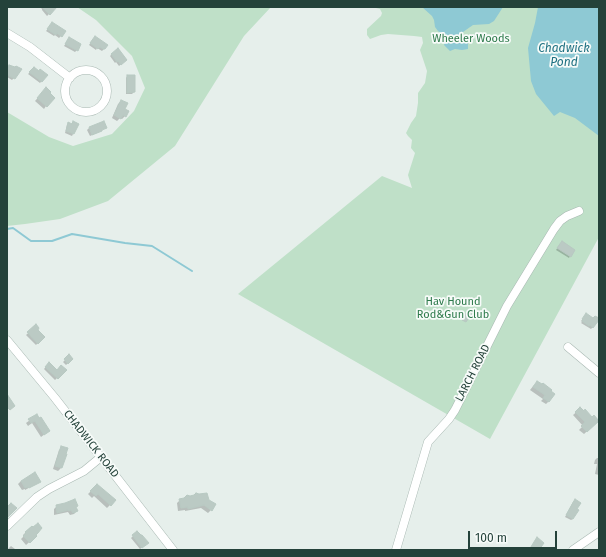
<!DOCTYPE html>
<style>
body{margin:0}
#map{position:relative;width:606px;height:557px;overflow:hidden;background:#e6efeb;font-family:"Fira Sans",sans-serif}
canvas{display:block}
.frame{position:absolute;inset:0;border:8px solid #24423a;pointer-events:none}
.scale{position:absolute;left:468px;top:531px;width:89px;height:18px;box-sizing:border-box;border:2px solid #24423a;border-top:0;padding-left:5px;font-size:12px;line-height:14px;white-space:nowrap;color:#24423a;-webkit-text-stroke:3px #f7fbf9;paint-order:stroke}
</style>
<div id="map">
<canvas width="606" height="557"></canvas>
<div class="frame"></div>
<div class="scale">100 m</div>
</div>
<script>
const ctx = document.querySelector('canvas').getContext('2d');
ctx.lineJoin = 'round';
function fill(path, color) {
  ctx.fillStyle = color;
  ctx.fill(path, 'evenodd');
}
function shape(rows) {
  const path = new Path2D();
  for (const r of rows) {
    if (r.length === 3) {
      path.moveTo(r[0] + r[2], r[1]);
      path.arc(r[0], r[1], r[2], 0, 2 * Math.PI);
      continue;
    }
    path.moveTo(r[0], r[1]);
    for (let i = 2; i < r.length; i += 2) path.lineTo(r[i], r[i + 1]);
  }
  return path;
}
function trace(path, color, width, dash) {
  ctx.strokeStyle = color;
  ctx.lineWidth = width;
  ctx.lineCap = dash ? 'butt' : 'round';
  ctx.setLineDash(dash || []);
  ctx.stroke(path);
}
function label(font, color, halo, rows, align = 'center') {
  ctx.font = font + ' "Fira Sans",sans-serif';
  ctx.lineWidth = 3.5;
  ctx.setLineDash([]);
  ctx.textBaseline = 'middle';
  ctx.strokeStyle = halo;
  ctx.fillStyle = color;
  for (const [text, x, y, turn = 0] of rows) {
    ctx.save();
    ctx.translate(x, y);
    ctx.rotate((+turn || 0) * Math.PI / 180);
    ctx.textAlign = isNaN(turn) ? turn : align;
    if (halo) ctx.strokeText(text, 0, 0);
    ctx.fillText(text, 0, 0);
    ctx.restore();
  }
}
const green = shape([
 [77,7,271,7,244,36,175,146,108,201,60,219,25,224,7,226,7,112,49,137,73,146,112,134,134,111,145,88,132,56,96,20],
 [372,7,422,7,422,8,422,7,561,7,557,98,599,126,599,237,490,439,238,294,382,176,412,188,408,175,415,153,411,148,412,140,408,136,406,133,411,123,416,116,418,103,418,93,425,83,427,71,420,50,423,43,422,37,414,36,388,34,381,35,370,39,367,35,367,29,381,16,382,13,380,9]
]);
const water = shape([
 [422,7,503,7,494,21,489,24,473,25,463,32,462,36,463,39,468,42,468,49,462,50,455,49,450,51,444,45,446,37,438,31,435,27,434,20,432,16],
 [538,7,599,7,599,136,575,118,560,112,554,116,536,94,531,81,528,48,535,23]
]);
const shadow = shape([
 [40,7,53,7,54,9,47,16,42,10,42,9],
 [51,25,61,36,59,38,55,35,54,36,46,31],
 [93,39,104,49,102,51,97,48,96,50,89,45],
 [68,40,77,50,75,52,64,46],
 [112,54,124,62,119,66,116,62,115,63,110,56],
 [10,66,14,78,12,80,7,77,7,68],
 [34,68,39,72,47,75,40,83,28,74],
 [127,76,134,92,132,94,126,94,126,78],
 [43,92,46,106,44,109,35,101],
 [121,101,125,116,122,119,120,118,117,121,112,118,118,104],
 [73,122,77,124,73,134,72,136,65,133,67,125,69,123,71,124],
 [104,122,101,130,99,132,90,136,87,130,89,128],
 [560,244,570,256,569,258,556,250],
 [585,316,593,327,591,329,581,323,582,322,581,321],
 [36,326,36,330,43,337,36,345,26,335],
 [69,356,72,359,66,365,63,362],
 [49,363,57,371,65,370,55,380,44,369],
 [534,385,542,386,549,401,546,404,541,401,543,399,530,390],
 [580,409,592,418,598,421,584,434,579,430,583,426,573,415],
 [37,415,49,431,41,437,32,423,28,426,26,423],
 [62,447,65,454,66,455,61,468,58,471,53,469,59,450],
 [597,458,599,458,599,475,595,474,597,464,594,464,595,460],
 [21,481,39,482,36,484,25,490,25,489,22,490,18,484],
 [97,485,115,500,107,508,94,496,92,498,88,494],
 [196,495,211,510,208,513,201,508,185,511,185,510,178,511,177,503,180,500],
 [573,502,573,519,571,520,565,517],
 [57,506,77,506,75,508,77,511,74,514,70,515,68,512,54,515,54,509],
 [31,527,36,533,36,536,26,545,21,539,24,536,23,535],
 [137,532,147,543,140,549,131,538],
 [11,546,15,549,14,550,7,550]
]);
const stream = shape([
 [7,229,13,228,31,241,52,241,72,234,125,243,152,246,192,271]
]);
const building = shape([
 [42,7,57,7,50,15,42,7],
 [52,22,66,31,62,37,57,33,56,35,47,29,52,22],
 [95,36,108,45,105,49,103,49,100,47,98,49,90,43,95,36],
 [69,37,81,44,78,51,65,44,69,37],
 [118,48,127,60,121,65,118,61,117,62,111,54,118,48],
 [9,65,15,67,16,66,22,69,15,79,7,75,7,69,9,65],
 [34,67,39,71,40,69,48,75,42,82,29,72,34,67],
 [127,75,135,75,135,92,127,93,127,75],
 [46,87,51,92,50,93,55,98,47,107,37,98,46,87],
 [121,100,128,103,125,109,129,111,126,117,123,115,121,119,114,115,121,100],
 [73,121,79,124,74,134,66,131,68,122,72,124,73,121],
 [104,121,107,128,102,130,102,131,92,135,89,127,104,121],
 [562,241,575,250,571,257,557,248,562,241],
 [468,310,472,313,466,322,462,320,468,310],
 [586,313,593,318,595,316,599,318,599,320,593,328,590,325,589,326,582,321,583,320,582,319,586,313],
 [36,324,39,328,38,330,45,337,38,344,27,332,36,324],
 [69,354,73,359,68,364,64,359,69,354],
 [49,362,57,370,61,365,67,370,58,379,45,367,49,362],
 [537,381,542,384,543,383,552,390,551,391,555,394,549,402,543,398,545,395,533,387,537,381],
 [7,394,15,406,10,410,7,407,7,394],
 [580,407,584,411,585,409,592,417,594,415,599,421,587,432,581,426,585,422,575,412,580,407],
 [37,414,39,418,41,417,50,431,44,435,35,421,31,423,28,419,37,414],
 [61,446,68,448,66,454,67,454,62,468,55,466,61,446],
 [35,472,41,482,29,488,28,487,25,488,21,481,35,472],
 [97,484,116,500,111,506,98,494,96,496,90,491,97,484],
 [196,493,199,494,207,493,209,500,216,504,212,511,204,505,188,509,188,507,181,508,179,499,184,498,187,495,190,496,194,495,196,493],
 [75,499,78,506,76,507,78,511,73,513,71,510,69,511,68,510,57,513,56,505,65,503,75,499],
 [575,499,581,503,577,509,579,510,573,519,566,515,575,499],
 [11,503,17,508,7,518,7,507,11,503],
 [38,523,42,528,38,533,36,535,37,536,30,543,23,536,26,533,25,532,32,526,33,527,38,523],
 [137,531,141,535,142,535,149,543,142,548,132,535,137,531],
 [537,537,544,543,539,550,529,550,537,537]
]);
const minor = shape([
 [7,33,30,47,70,78],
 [86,91,21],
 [7,340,55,398,173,550],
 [568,347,599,373],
 [7,526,37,497,49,489,84,471,101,457],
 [396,550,428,442,449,419,455,410,507,306,554,229,560,221,567,216,579,211],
 [573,550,599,532]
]);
const parkNames = [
 ["Wheeler Woods",471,39],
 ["Hav Hound",453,302],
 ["Rod&Gun Club",453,315]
];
const streetNames = [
 ["LARCH ROAD",473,373,-63],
 ["CHADWICK ROAD",91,444,52]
];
const waterNames = [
 ["Chadwick",564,49],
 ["Pond",564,63]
];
fill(green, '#bfe0c8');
fill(water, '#8ec9d4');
fill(shadow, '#0003');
trace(stream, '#8ec9d4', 2);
fill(building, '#bbcac4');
trace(building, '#b8c9c2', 1);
trace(minor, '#a8b8b2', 9);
trace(minor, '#fff', 8);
label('11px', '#2d7a4b', '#f7fbf9', parkNames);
label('11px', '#24423a', '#f7fbf9', streetNames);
label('italic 12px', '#1c6f80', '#f7fbf9', waterNames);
</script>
